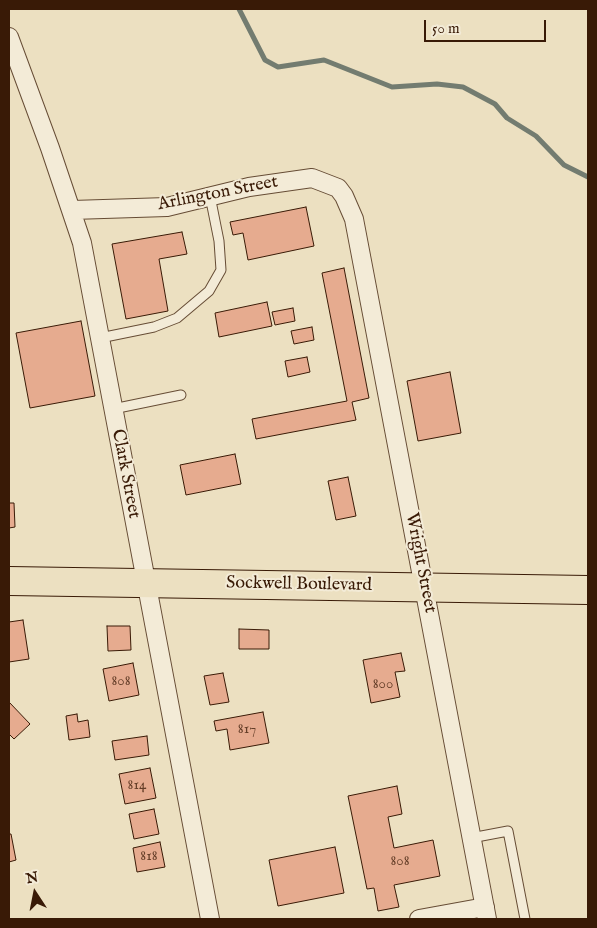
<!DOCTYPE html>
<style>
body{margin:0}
#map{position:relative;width:597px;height:928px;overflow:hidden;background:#ece0c1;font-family:"IM FELL English",serif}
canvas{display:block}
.frame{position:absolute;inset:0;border:10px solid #391a06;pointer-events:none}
.north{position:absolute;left:10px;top:868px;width:50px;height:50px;-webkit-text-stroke:4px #f3ebd7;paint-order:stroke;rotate:349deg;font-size:14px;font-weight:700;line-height:20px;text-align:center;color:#391a06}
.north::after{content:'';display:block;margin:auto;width:18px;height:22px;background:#391a06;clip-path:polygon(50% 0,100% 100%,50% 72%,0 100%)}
.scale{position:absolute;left:424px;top:20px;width:122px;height:22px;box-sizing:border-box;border:2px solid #391a06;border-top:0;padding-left:6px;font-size:15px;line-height:18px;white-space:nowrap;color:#391a06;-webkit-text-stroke:4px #f3ebd7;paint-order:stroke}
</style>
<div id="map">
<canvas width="597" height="928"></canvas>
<div class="frame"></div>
<div class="north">N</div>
<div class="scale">50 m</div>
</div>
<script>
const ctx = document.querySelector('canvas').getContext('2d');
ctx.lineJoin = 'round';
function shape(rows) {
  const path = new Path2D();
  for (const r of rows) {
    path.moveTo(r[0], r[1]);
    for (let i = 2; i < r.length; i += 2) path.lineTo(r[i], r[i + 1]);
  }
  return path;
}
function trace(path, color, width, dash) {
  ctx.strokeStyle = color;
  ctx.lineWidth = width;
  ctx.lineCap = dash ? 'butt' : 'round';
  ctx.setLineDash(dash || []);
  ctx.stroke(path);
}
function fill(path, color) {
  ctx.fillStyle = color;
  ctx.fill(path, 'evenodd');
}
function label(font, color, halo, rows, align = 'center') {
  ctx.font = font + ' "IM FELL English",serif';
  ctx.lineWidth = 4;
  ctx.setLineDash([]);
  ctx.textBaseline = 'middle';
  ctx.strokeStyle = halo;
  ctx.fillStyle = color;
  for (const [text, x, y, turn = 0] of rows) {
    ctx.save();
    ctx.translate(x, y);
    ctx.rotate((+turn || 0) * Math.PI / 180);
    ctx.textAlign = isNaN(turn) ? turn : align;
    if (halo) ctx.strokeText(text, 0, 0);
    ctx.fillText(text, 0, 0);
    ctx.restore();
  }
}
const stream = shape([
 [239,9,265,60,278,67,324,60,392,87,437,84,463,87,495,104,507,118,536,136,564,165,588,177]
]);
const building = shape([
 [306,207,314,246,248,260,243,233,233,235,230,222,306,207],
 [182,232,187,254,159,259,168,311,126,319,112,244,182,232],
 [344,268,369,398,352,402,356,420,256,439,252,419,347,401,322,273,344,268],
 [267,302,272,326,219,337,215,313,267,302],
 [293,308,295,321,275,325,272,312,293,308],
 [81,321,95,396,30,408,16,333,81,321],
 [312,327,314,340,294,344,291,331,312,327],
 [307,357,310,372,288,377,285,361,307,357],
 [450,372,461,433,418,441,407,381,450,372],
 [235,454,241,484,186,495,180,465,235,454],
 [348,477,356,516,336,520,328,481,348,477],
 [9,503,14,503,15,527,9,528,9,503],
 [23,620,29,659,9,662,9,622,23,620],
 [107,626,130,626,131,650,108,651,107,626],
 [239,629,269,630,269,649,239,649,239,629],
 [401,653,405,671,395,672,400,697,371,703,363,660,401,653],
 [133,663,139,695,109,701,103,669,133,663],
 [223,673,229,702,210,705,204,676,223,673],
 [9,702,30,724,14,739,9,734,9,702],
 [263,712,269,743,230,750,227,729,216,731,214,721,263,712],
 [77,714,78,722,88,720,90,737,69,740,66,716,77,714],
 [147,736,149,755,115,760,112,741,147,736],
 [150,768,156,798,125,804,119,774,150,768],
 [397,786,402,814,388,817,394,848,433,840,440,876,394,885,399,907,378,911,374,888,367,889,348,796,397,786],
 [154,809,159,834,134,839,129,814,154,809],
 [9,834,11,834,16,860,9,862,9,834],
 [160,842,165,867,137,872,133,848,160,842],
 [335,847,344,893,278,906,269,860,335,847]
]);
const service = shape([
 [100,338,154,327,177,318,209,291,221,270,219,241,210,196],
 [113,409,181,395],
 [471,838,508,831,525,919]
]);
const minor = shape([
 [9,37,50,148,82,243,210,919],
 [72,210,167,207,249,187,312,178,338,188,344,196,354,219,487,919],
 [419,919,485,907]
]);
const primary = shape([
 [9,581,588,590]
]);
const numberNames = [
 ["808",121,682],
 ["800",383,685],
 ["817",247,730],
 ["814",137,786],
 ["818",149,857],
 ["808",400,862]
];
const streetNames = [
 ["Arlington Street",218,194,-11],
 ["Clark Street",125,474,79],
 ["Wright Street",420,563,79],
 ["Sockwell Boulevard",299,585,1]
];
trace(stream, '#737c70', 5);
fill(building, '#e6ab8f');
trace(building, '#391a06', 1);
trace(service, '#664c35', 11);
trace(minor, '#664c35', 20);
trace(primary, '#391a06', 30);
trace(service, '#f3ebd7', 9);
trace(minor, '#f3ebd7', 18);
trace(primary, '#ece0c1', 28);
label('15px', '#643e28', null, numberNames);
label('18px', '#391a06', '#f3ebd7', streetNames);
</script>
